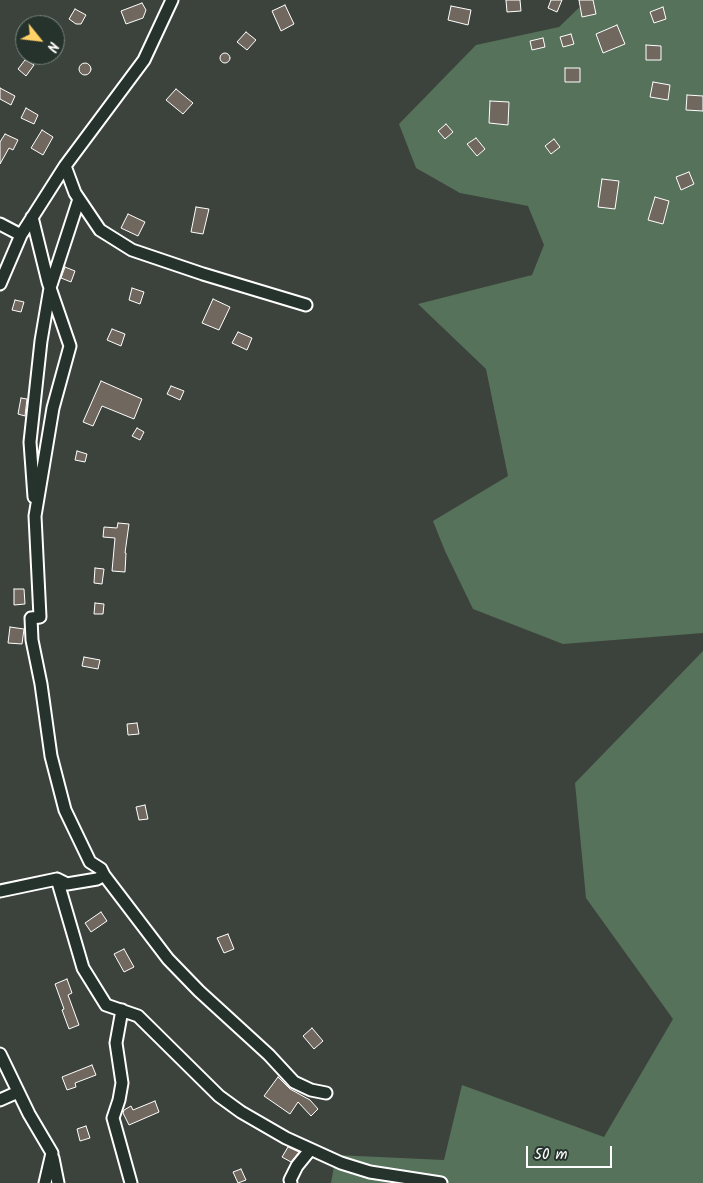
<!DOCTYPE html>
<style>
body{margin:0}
#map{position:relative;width:703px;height:1183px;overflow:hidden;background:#3c433c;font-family:Kalam,sans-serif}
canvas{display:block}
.north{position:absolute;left:15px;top:15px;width:50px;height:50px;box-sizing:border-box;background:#26332d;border:1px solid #7d8581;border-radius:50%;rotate:119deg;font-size:14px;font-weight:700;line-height:20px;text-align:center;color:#fff}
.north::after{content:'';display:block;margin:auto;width:18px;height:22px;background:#ffd166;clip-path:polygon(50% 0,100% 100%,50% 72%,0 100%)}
.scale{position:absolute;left:526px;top:1146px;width:86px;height:22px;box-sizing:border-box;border:2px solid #fff;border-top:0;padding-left:6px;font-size:15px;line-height:18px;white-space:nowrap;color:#fff;-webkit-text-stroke:4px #26332d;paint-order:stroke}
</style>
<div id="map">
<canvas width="703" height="1183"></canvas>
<div class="north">N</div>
<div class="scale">50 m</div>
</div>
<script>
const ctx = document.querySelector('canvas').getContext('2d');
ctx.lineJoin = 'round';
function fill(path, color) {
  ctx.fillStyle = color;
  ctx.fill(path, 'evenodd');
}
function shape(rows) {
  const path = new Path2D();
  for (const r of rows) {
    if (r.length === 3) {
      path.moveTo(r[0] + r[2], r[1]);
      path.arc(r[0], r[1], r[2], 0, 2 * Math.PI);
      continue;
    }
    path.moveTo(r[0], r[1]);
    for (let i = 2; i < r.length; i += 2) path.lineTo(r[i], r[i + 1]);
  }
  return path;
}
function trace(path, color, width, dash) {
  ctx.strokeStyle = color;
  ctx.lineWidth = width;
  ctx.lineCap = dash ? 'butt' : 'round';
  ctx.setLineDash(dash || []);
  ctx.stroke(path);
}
const green = shape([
 [587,0,703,0,703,633,563,644,473,609,445,551,433,521,508,476,486,369,418,304,532,275,544,245,528,206,460,193,416,168,399,124,476,45,559,27],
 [703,651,703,1183,331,1183,336,1155,444,1160,462,1085,604,1137,673,1019,586,898,575,783]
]);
const building = shape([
 [506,0,520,0,521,11,507,12,506,0],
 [551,0,562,0,557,12,548,8,551,0],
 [579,0,593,0,596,14,582,17,579,0],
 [142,3,146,10,143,18,126,24,121,11,142,3],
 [285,5,294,24,281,31,272,11,285,5],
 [451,6,471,10,468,25,448,20,451,6],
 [663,7,666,19,654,23,650,12,663,7],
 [75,9,86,15,81,24,76,24,69,19,75,9],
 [617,25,625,44,603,53,596,34,617,25],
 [246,32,256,40,247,50,237,42,246,32],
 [571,34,574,44,563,47,560,37,571,34],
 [543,38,545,47,532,50,530,41,543,38],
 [646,45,661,46,661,60,646,60,646,45],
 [225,58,5],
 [25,60,34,65,26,76,18,69,25,60],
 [85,69,6],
 [565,68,580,68,580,82,565,82,565,68],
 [653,82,670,85,668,100,650,97,653,82],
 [0,88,15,96,11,105,0,99,0,88],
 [176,89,193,103,183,114,166,100,176,89],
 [687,95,703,96,703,111,686,110,687,95],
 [490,101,509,102,508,125,489,123,490,101],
 [26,108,38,115,34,124,21,118,26,108],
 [446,124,453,132,445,139,438,131,446,124],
 [42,130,53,137,43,155,31,148,42,130],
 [5,134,18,140,13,150,9,148,0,164,0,142,5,134],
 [476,138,485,149,477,156,467,144,476,138],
 [554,139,560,147,551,154,545,146,554,139],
 [689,172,694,184,681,190,676,177,689,172],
 [602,179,619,181,615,209,598,207,602,179],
 [655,197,669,201,663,224,648,220,655,197],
 [196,207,209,209,203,234,191,232,196,207],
 [128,214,145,222,138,236,121,228,128,214],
 [65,267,75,271,71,282,61,278,65,267],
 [132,288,144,292,140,304,129,300,132,288],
 [213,299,230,307,219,330,202,323,213,299],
 [15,300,24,302,21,312,12,310,15,300],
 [112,329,125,334,121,346,107,340,112,329],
 [238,332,252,338,247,350,232,343,238,332],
 [101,381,142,399,134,419,102,406,93,426,83,422,101,381],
 [171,386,184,391,180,400,167,394,171,386],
 [21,398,27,399,25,416,18,414,21,398],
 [137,428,144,432,140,440,132,436,137,428],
 [77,451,87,454,85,462,75,460,77,451],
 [118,523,129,524,125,553,126,553,125,572,112,571,115,538,103,537,104,527,117,528,118,523],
 [95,568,104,569,102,584,94,583,95,568],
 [14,589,24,589,25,604,14,605,14,589],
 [95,603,104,604,103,614,94,614,95,603],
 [10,627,24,629,22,644,8,643,10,627],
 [84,657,100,660,98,669,82,666,84,657],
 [137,723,139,734,128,735,127,724,137,723],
 [145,805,148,819,139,820,136,807,145,805],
 [101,912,107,921,91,932,85,923,101,912],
 [228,934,234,949,224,953,217,938,228,934],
 [124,949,134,967,124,972,114,954,124,949],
 [67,979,72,993,68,995,79,1025,69,1029,62,1010,64,1009,55,984,67,979],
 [312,1028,323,1041,314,1049,303,1036,312,1028],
 [92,1065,96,1075,75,1083,76,1087,67,1090,62,1077,92,1065],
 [278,1077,290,1089,310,1100,318,1109,311,1116,298,1102,290,1114,264,1096,278,1077],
 [155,1101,159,1112,129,1125,123,1113,124,1110,131,1106,133,1110,155,1101],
 [86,1126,90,1138,80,1141,77,1129,86,1126],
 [288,1147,299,1152,291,1162,282,1157,288,1147],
 [241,1169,246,1180,238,1183,233,1172,241,1169]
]);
const minor = shape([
 [65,166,75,193,100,230,132,250,203,274,306,305],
 [32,217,48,282,70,346,53,408,35,516,40,617,31,618,32,640,41,684,51,756,65,810,90,862,101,869,104,875,97,879,67,884,57,879],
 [0,224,21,235],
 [0,284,21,235,65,166,144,60,172,0],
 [34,497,30,442,41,341,50,288,79,199],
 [104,875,168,959,199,991,269,1055,294,1082,311,1090,326,1093],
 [0,891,57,879,83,968,106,1005,138,1016,219,1096,241,1112,286,1138,341,1163,370,1172,441,1183],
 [122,1010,116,1043,122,1083,119,1100,113,1118,131,1183],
 [0,1054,29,1114,52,1153,45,1183],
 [0,1100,18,1092],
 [53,1158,58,1183],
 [291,1183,290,1180,297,1166,310,1150]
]);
fill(green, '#56725a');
fill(building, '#70685f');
trace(building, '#fff', 1);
trace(minor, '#fff', 15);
trace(minor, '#26332d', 11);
</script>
